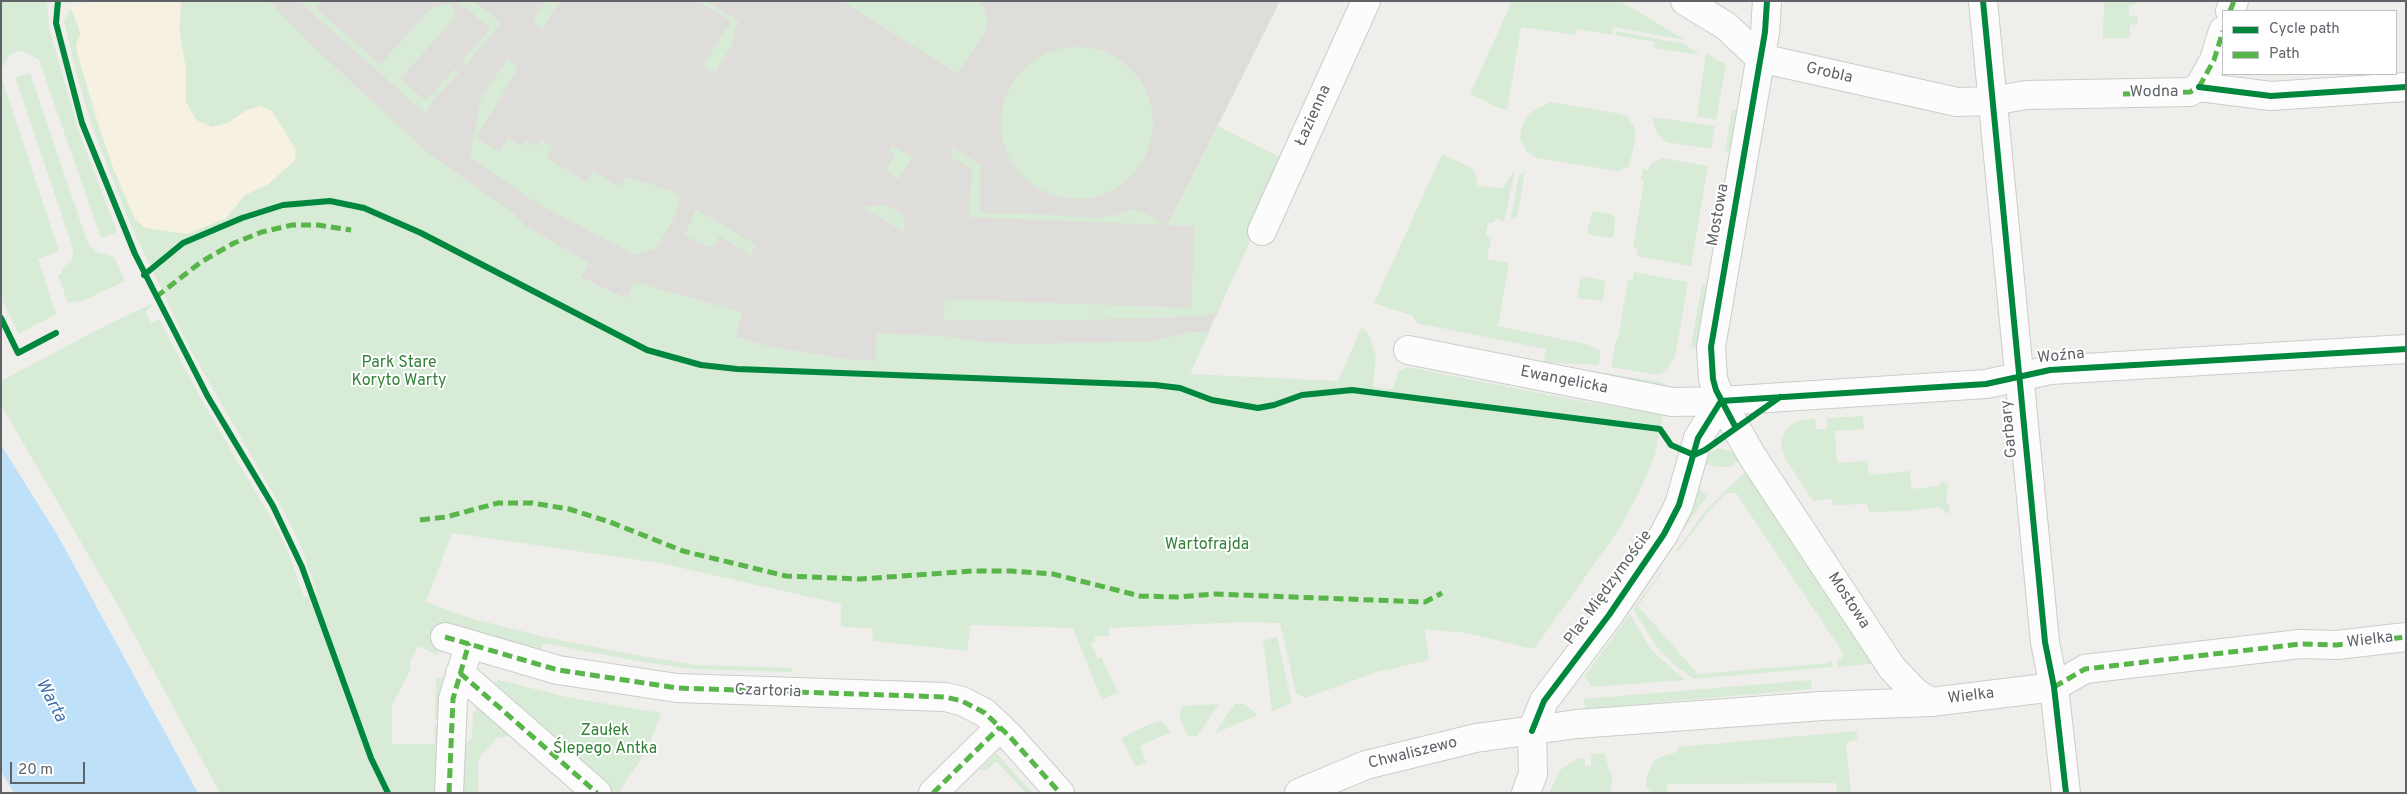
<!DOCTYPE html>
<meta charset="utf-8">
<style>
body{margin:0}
#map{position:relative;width:2407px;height:794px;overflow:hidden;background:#efeeea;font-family:Overpass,sans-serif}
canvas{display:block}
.frame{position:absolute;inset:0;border:2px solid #5f6368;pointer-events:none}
.legend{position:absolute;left:2222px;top:10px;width:175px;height:65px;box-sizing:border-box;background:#fff;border:1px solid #bfc1c3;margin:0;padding:6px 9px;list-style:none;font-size:15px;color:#5f6368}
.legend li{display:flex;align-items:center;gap:10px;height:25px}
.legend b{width:25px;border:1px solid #bfc1c3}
.scale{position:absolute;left:10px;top:762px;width:75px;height:22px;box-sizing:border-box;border:2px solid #5f6368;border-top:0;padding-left:6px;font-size:15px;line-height:18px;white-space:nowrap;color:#5f6368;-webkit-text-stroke:4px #fff;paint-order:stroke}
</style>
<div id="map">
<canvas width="2407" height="794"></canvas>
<div class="frame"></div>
<ul class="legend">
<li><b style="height:6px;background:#00873e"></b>Cycle path</li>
<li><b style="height:6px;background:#58b549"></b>Path</li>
</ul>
<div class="scale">20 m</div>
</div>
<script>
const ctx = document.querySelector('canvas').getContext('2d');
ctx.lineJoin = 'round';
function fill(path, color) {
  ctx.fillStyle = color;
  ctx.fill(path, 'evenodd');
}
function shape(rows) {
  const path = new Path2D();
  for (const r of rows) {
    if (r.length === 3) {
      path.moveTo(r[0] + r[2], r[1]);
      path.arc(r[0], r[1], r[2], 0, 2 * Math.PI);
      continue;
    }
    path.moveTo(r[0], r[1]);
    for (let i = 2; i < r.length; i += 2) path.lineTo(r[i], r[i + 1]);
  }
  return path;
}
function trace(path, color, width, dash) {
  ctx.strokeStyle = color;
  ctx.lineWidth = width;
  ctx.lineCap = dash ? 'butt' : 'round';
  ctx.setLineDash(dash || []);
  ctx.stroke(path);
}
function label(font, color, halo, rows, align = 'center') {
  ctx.font = font + ' Overpass,sans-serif';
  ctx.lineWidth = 4;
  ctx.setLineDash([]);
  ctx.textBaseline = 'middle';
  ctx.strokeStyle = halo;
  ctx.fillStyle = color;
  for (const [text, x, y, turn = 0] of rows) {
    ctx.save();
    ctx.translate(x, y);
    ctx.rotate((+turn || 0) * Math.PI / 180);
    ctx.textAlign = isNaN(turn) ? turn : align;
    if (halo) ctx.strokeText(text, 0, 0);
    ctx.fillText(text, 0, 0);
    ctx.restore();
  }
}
const industrial = shape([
 [226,1,1280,1,1168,225,1195,226,1243,255,1190,374,849,360,769,347,654,312,510,244]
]);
const green = shape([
 [1,1,47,1,49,28,79,132,117,232,101,238,39,60,24,51,15,52,8,57,1,70],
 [181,1,269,1,318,51,427,152,513,213,526,226,589,263,581,278,626,299,634,282,742,312,736,337,769,347,849,360,875,361,877,333,942,336,983,342,1026,344,1154,341,1191,332,1209,332,1190,374,1338,381,1362,327,1369,335,1376,357,1373,387,1393,389,1398,372,1407,367,1554,396,1663,415,1655,455,1640,490,1620,528,1534,649,1466,633,1425,629,1429,660,1377,672,1305,698,1296,693,1280,623,1244,622,1109,628,1109,636,1095,636,1095,641,1091,644,1098,659,1101,657,1118,692,1102,700,1073,628,971,625,967,651,873,641,872,628,841,627,841,604,660,563,452,533,426,602,470,618,549,638,641,656,696,665,792,668,793,670,792,672,695,669,642,662,543,643,541,650,451,624,437,655,418,646,409,664,411,669,392,705,392,744,435,744,434,726,444,726,442,793,220,793,123,614,1,405,1,381,95,331,151,304,152,307,145,311,151,323,159,319,201,399,278,530,290,557,304,597,317,594,303,552,290,523,190,349,131,226,92,127,77,76,64,21,71,8,81,35,76,44,77,52,95,115,114,170,135,219,210,225,226,218,245,195,267,185,295,160,247,110,228,123,212,127,196,120,186,102,186,70,179,29],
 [299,1,321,1,316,8,380,65,429,10,452,2,456,16,400,79,426,101,455,69,459,73,433,100,426,114],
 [459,1,471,1,479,5,501,23,466,65,462,61,490,29,465,6,461,10],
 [546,1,559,1,543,28,532,22],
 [698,1,706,1,739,22,735,28,732,44,715,73,703,66,731,21],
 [842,1,979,1,986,11,988,27,958,74],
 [1512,1,1620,1,1685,40,1613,27,1612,35,1576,29,1575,35,1521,27,1507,110,1499,108,1470,94],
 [2104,1,2137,1,2137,4,2129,5,2129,16,2137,16,2138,24,2130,25,2130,38,2103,38],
 [1616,31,1684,44,1700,55,1654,48,1654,42,1615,35],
 [1077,123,76],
 [1706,53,1726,65,1716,120,1697,116],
 [507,60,515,65,517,70,476,138,500,152,508,138,521,146,525,140,537,147,541,139,553,147,547,158,587,182,593,171,619,187,627,177,672,191,678,196,680,202,671,224,656,248,635,255,535,202,470,157,481,98],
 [30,73,88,244,96,252,114,257,125,281,82,301,68,303,58,275,62,273,62,270,72,261,73,248,15,77],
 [1,76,59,251,38,259,56,314,19,334,1,299],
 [1551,102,1621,114,1628,117,1635,129,1636,137,1629,167,1618,171,1536,158,1526,151,1520,138,1523,123,1528,116,1536,109],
 [1732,109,1737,110,1731,149,1727,151,1725,151],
 [1652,117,1715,126,1711,149,1666,142,1656,132],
 [1218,126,1282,158,1256,229,1217,312,1207,316,1084,320,944,320,945,299,1191,308,1195,226,969,217,972,169,951,157,952,147,981,165,979,213,1035,214,1097,218,1117,215,1131,210,1140,211,1167,225],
 [893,146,912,157,899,179,886,171,895,155,889,151],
 [1442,154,1471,168,1475,172,1478,186,1502,188,1515,171,1504,221,1496,218,1493,223,1488,223,1485,236,1492,237,1487,257,1489,260,1509,263,1498,326,1590,345,1600,351,1599,365,1543,362,1546,349,1417,323,1413,316,1374,303],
 [1662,158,1708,166,1691,266,1637,256,1638,249,1633,248,1644,181,1641,180,1643,168,1648,171,1651,164],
 [1525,171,1517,218,1511,217,1519,175],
 [887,205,903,215,905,232,861,207],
 [696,209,756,245,751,255,719,236,713,248,684,236],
 [1592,211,1611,214,1615,217,1614,235,1611,238,1587,234],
 [1634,272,1688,282,1675,357,1667,370,1660,374,1652,374,1611,367,1616,339,1618,339,1628,280,1633,280],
 [1581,276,1605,281,1604,297,1602,301,1577,298],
 [1702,284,1709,285,1696,348,1691,347],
 [1547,368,1588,370,1666,383,1665,385,1647,384],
 [1863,416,1864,429,1835,431,1837,463,1867,461,1869,475,1910,471,1911,487,1917,489,1939,485,1942,481,1948,484,1946,503,1950,506,1950,511,1947,514,1939,507,1906,511,1869,512,1867,504,1833,505,1832,499,1813,501,1785,458,1781,444,1784,433,1792,424,1801,420,1815,419,1816,429,1827,429,1827,418],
 [1719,448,1733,452,1740,458,1731,467,1721,467,1704,464,1712,451],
 [1746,471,1870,660,1871,664,1837,667,1837,660,1843,659,1842,651,1736,493,1726,493,1709,511,1677,553,1675,552,1707,509],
 [1696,485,1707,496,1678,537],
 [1661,572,1662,572,1638,606,1698,674,1828,663,1831,660,1833,667,1694,679,1676,666,1657,647,1633,609],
 [1630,614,1652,651,1685,680,1590,687,1590,683,1584,677],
 [1277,637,1292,703,1272,711,1263,641],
 [436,678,445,678,444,720,435,720],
 [499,680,566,697,661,713,648,749,618,793,606,793,492,685],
 [1811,680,1812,689,1585,709,1584,699],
 [1243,703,1258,715,1214,734,1235,704],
 [1219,704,1197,736,1189,737,1179,717,1182,706],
 [478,706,514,739,507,736,497,738,481,755,478,762,478,793,458,793,460,746,465,745,472,738,473,715],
 [1162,721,1171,732,1140,746,1146,762,1136,767,1121,738,1150,724],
 [1857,731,1857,740,1850,741,1846,745,1851,793,1837,793,1836,783,1674,784,1667,785,1667,793,1653,793,1646,787,1647,775,1654,761,1660,757,1677,752,1678,747],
 [996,753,1033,793,1026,793,996,761,987,770,979,770],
 [1604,753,1612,778,1610,793,1549,793,1560,770,1578,758,1585,759,1585,766,1591,766,1591,754]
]);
const sand = shape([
 [90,1,181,1,179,29,186,70,186,102,196,120,212,127,228,123,247,110,260,106,272,111,296,150,295,160,267,185,245,195,226,218,187,234,145,228,135,219,114,170,77,52,76,44,81,34,71,8]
]);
const water = shape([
 [1,445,58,536,198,793,14,793,1,771]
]);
const minor = shape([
 [1685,1,1726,26,1760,58,1957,102,1992,101,2026,95,2190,92,2199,87,2271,96,2406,87],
 [1767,1,1765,32,1711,347,1713,379,1721,401,1752,456,1892,668,1916,693,1931,702],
 [1983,1,2045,642,2054,687,2066,793],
 [2230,11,2234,1],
 [2199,87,2214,60,2223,31],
 [1262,231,1366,1],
 [1408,350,1672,402,1721,401,1986,384,2050,370,2406,349],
 [445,637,558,670,677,688,945,697,962,701,985,713,1010,737,1060,793],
 [460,673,597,793],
 [449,793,453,699,465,659],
 [933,793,1000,727],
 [1299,793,1366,765,1476,738,1577,724,1822,706,1931,702,2054,687,2085,669,2300,644,2337,645,2406,637],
 [1526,793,1533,774,1532,731,1544,701,1609,615,1664,534,1679,505,1698,438,1721,401]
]);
const quiet = shape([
 [2230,11,2234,1],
 [2199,87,2214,60,2223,31],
 [2123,94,2190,92,2199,87,2204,88],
 [156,297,201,262,234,243,262,232,292,225,318,225,351,230],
 [420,520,446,517,498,503,532,503,569,509,610,522,683,551,786,576,860,579,973,571,1011,571,1053,574,1140,596,1177,597,1214,594,1425,602,1442,593],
 [445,637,558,670,677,688,945,697,962,701,985,713,1010,737,1060,793],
 [460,673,597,793],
 [2054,687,2085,669,2300,644,2337,645,2406,637],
 [449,793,453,699,469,643],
 [933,793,1000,727]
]);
const cycleway = shape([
 [58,1,56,23,82,123,135,254,208,397,273,506,302,567,371,758,388,793],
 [1983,1,2045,642,2054,687,2066,793],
 [2199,87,2271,96,2406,87],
 [144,275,183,243,242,218,283,205,330,201,364,208,421,233,647,350,701,365,737,369,1155,385,1180,388,1212,400,1258,408,1274,405,1302,395,1352,390,1660,429,1671,445,1694,455,1705,450,1780,397],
 [1,318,18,353,56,333],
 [1721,401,1986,384,2050,370,2406,349],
 [1736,428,1716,390,1713,379,1711,347,1765,32,1767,1],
 [1532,731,1544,701,1609,615,1664,534,1679,505,1698,438,1721,401]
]);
const streetNames = [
 ["Grobla",1829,74,13],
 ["Wodna",2154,93,-1],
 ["Łazienna",1314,116,-66],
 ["Mostowa",1719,215,-80],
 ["Woźna",2061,357,-6],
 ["Ewangelicka",1564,381,11],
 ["Garbary",2010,429,-96],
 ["Plac Międzymoście",1609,588,-54],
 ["Mostowa",1848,601,57],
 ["Wielka",2370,641,-7],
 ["Czartoria",768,692,2],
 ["Wielka",1971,697,-7],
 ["Chwaliszewo",1413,754,-14]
];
const parkNames = [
 ["Park Stare",399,364],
 ["Koryto Warty",399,382],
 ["Wartofrajda",1207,546],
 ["Zaułek",605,732],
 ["Ślepego Antka",605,750]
];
const waterNames = [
 ["Warta",50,701,62]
];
fill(industrial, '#dfddda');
fill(green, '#d8ebd6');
fill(sand, '#f6f1e1');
fill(water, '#bfe0f9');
trace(minor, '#cbcccc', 30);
trace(minor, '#fdfcfc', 28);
trace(quiet, '#58b549', 5, [10, 5]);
trace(cycleway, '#00873e', 6);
label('16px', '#5f6368', '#fff', streetNames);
label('16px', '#348238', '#fff', parkNames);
label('italic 18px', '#4174aa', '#fff', waterNames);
</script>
